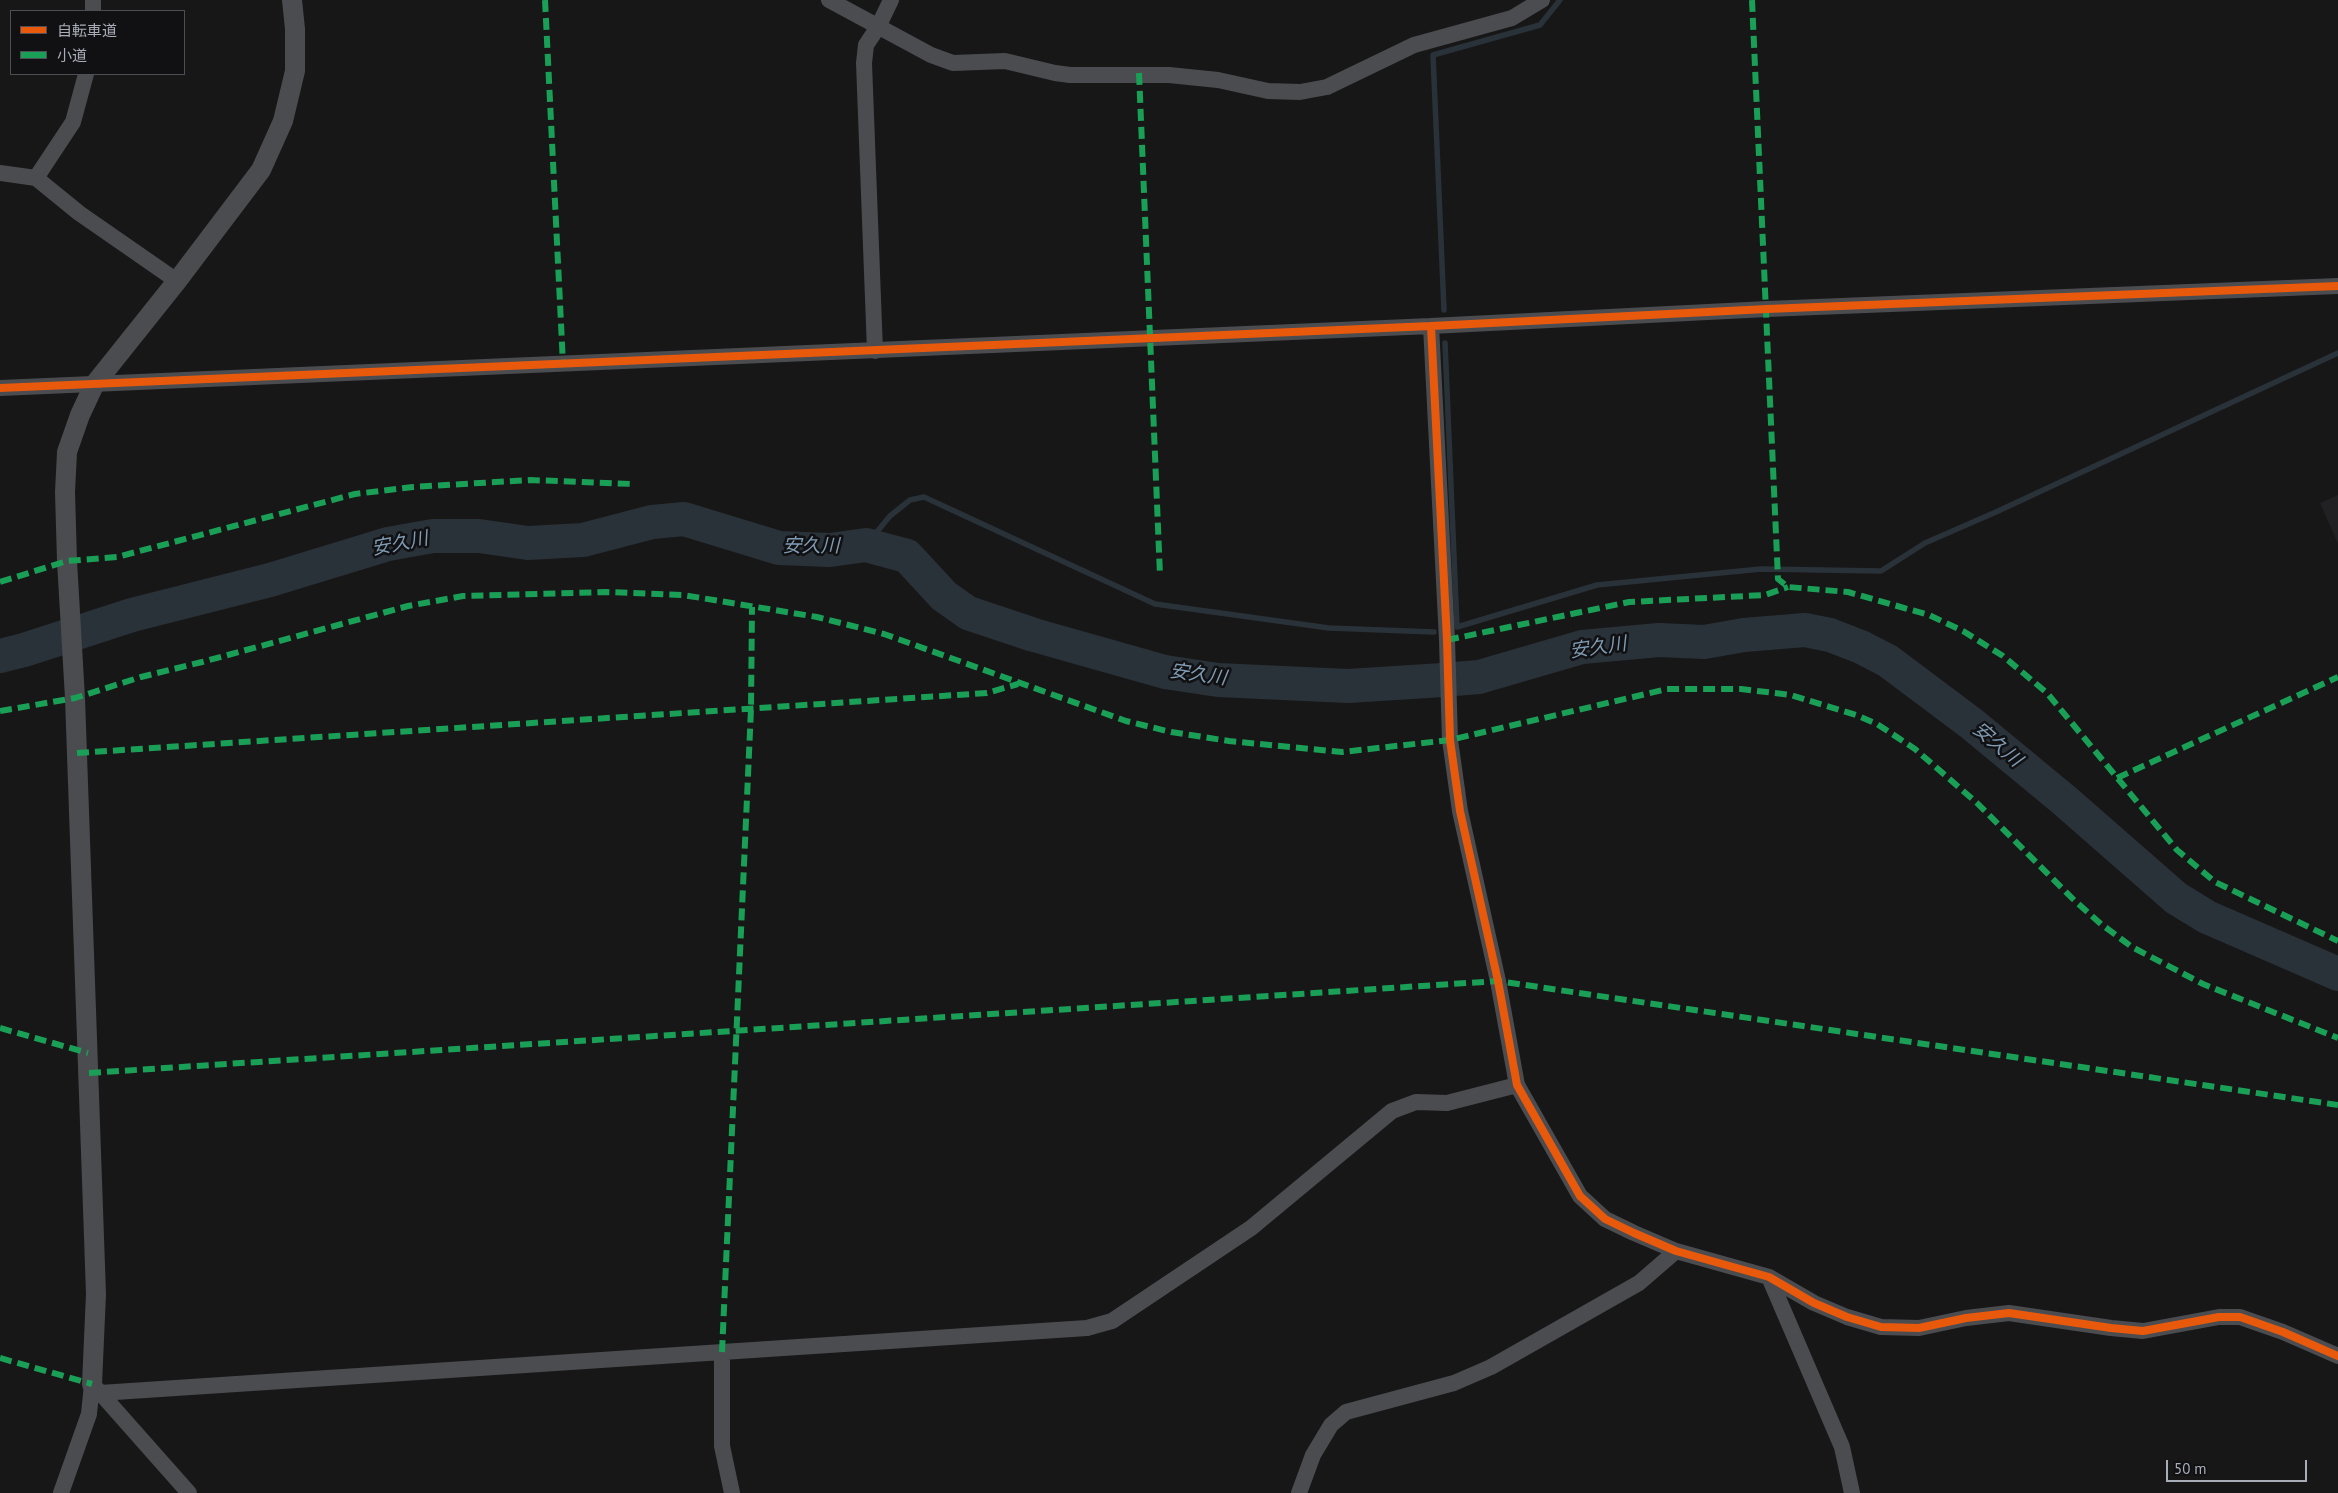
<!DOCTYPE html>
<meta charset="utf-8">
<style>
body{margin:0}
#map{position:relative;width:2338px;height:1493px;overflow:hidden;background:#171717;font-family:"PT Sans","Noto Sans JP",sans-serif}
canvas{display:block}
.legend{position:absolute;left:10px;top:10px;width:175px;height:65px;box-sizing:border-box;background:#111113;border:1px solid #4d4f55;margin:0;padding:6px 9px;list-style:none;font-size:15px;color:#a8adb8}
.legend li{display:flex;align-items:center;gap:10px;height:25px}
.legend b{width:25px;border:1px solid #4d4f55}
.scale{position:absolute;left:2166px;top:1460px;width:141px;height:22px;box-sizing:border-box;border:2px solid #a8adb8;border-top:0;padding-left:6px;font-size:15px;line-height:18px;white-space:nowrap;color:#a8adb8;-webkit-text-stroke:4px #111113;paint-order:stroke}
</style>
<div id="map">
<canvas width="2338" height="1493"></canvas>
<ul class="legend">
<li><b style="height:6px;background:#e8590c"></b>自転車道</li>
<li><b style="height:6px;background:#1a9f57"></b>小道</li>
</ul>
<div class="scale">50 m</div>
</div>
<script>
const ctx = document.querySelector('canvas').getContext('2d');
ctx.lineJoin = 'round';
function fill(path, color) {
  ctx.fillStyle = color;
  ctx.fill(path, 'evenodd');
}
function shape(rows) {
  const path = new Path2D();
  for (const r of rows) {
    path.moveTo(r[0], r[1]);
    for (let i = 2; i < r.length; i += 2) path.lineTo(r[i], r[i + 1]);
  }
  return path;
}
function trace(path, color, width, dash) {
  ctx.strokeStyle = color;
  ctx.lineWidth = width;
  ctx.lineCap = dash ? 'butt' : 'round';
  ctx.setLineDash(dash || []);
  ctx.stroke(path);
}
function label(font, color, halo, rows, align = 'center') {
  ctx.font = font + ' "PT Sans","Noto Sans JP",sans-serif';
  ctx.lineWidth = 5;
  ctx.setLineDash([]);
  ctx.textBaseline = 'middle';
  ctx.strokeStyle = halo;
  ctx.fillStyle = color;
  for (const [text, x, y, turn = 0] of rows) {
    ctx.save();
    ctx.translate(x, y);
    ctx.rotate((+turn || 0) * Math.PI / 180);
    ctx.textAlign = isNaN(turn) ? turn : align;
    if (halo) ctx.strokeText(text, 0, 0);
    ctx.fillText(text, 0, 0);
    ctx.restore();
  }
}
const built = shape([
 [2338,495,2338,544,2320,503]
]);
const stream = shape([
 [1444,310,1433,55,1540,25,1560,0],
 [1445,343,1457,627,1597,585,1761,569,1881,571,1925,543,1996,512,2338,353],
 [866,545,890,516,910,500,924,497,1155,604,1329,628,1434,632]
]);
const river = shape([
 [0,656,24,650,132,615,270,580,388,544,433,536,479,536,528,543,583,540,652,522,684,519,779,548,830,550,866,545,907,556,944,596,968,613,1034,635,1165,672,1218,680,1348,686,1443,680,1479,677,1582,647,1659,640,1704,642,1744,635,1805,630,1830,635,1861,647,1888,661,1972,724,2064,800,2176,898,2207,917,2338,974]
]);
const minor = shape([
 [93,0,93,11],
 [829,0,931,55,953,63,1005,61,1055,73,1070,75,1169,75,1218,80,1268,91,1300,92,1327,87,1414,45,1512,18,1542,0],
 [86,74,73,122,36,178,79,213,177,281],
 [0,173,36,178],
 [1431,326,1447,640,1450,740,1460,811,1498,981,1517,1085,1580,1196,1605,1219,1634,1233,1676,1251,1769,1277,1814,1303,1847,1317,1881,1327,1919,1328,1966,1318,2009,1313,2111,1328,2143,1331,2219,1317,2240,1317,2283,1332,2338,1356],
 [875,351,864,63,866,45,878,27,891,0],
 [0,388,1431,326,1767,309,2338,286],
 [1769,1277,1842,1447,1852,1493],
 [722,1352,722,1446,732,1493],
 [96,1388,189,1493],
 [100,1393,1087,1328,1112,1321,1251,1228,1392,1111,1416,1102,1447,1103,1517,1085],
 [61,1493,89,1414,92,1384],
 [1299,1493,1313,1455,1331,1425,1346,1412,1454,1383,1491,1367,1639,1283,1676,1251]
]);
const tertiary = shape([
 [92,1384,96,1294,75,698,67,561,65,492,67,452,80,415,94,385,177,281,261,170,283,121,295,71,295,29,292,0]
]);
const quiet = shape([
 [545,0,563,364],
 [1752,0,1778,579,1788,587,1848,592,1929,615,1963,631,2003,656,2047,693,2177,850,2215,882,2338,941],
 [1139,73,1160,575],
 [0,582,67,561,117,557,355,494,413,487,530,480,633,484],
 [1447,640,1629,602,1765,595,1788,587],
 [0,711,75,698,141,677,202,662,408,606,463,596,606,592,683,595,817,617,884,634,1126,721,1171,732,1229,741,1342,752,1450,740,1667,689,1741,689,1791,695,1856,715,1877,724,1915,749,1977,803,2074,900,2101,924,2132,947,2203,984,2338,1038],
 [77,753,987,693,1018,684],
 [2117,778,2338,677],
 [0,1028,88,1053],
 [89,1073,1498,981,2338,1105],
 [722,1352,751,709,752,607],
 [0,1358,92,1384]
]);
const cycleway = shape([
 [1431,326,1447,640,1450,740,1460,811,1498,981,1517,1085,1580,1196,1605,1219,1634,1233,1676,1251,1769,1277,1814,1303,1847,1317,1881,1327,1919,1328,1966,1318,2009,1313,2111,1328,2143,1331,2219,1317,2240,1317,2283,1332,2338,1356],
 [0,388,1431,326,1767,309,2338,286]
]);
const waterNames = [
 ["安久川",400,544,-11],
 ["安久川",811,547],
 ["安久川",1598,648,-8],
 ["安久川",1198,675,8],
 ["安久川",1997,745,40]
];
fill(built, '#212123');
trace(stream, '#2a3239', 5.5);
trace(river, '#2a3239', 34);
trace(minor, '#4b4c50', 16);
trace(tertiary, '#4b4c50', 20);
trace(quiet, '#1a9f57', 6, [12, 6]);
trace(cycleway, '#e8590c', 8);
label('italic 19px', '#7f9bb3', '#111113', waterNames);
</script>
